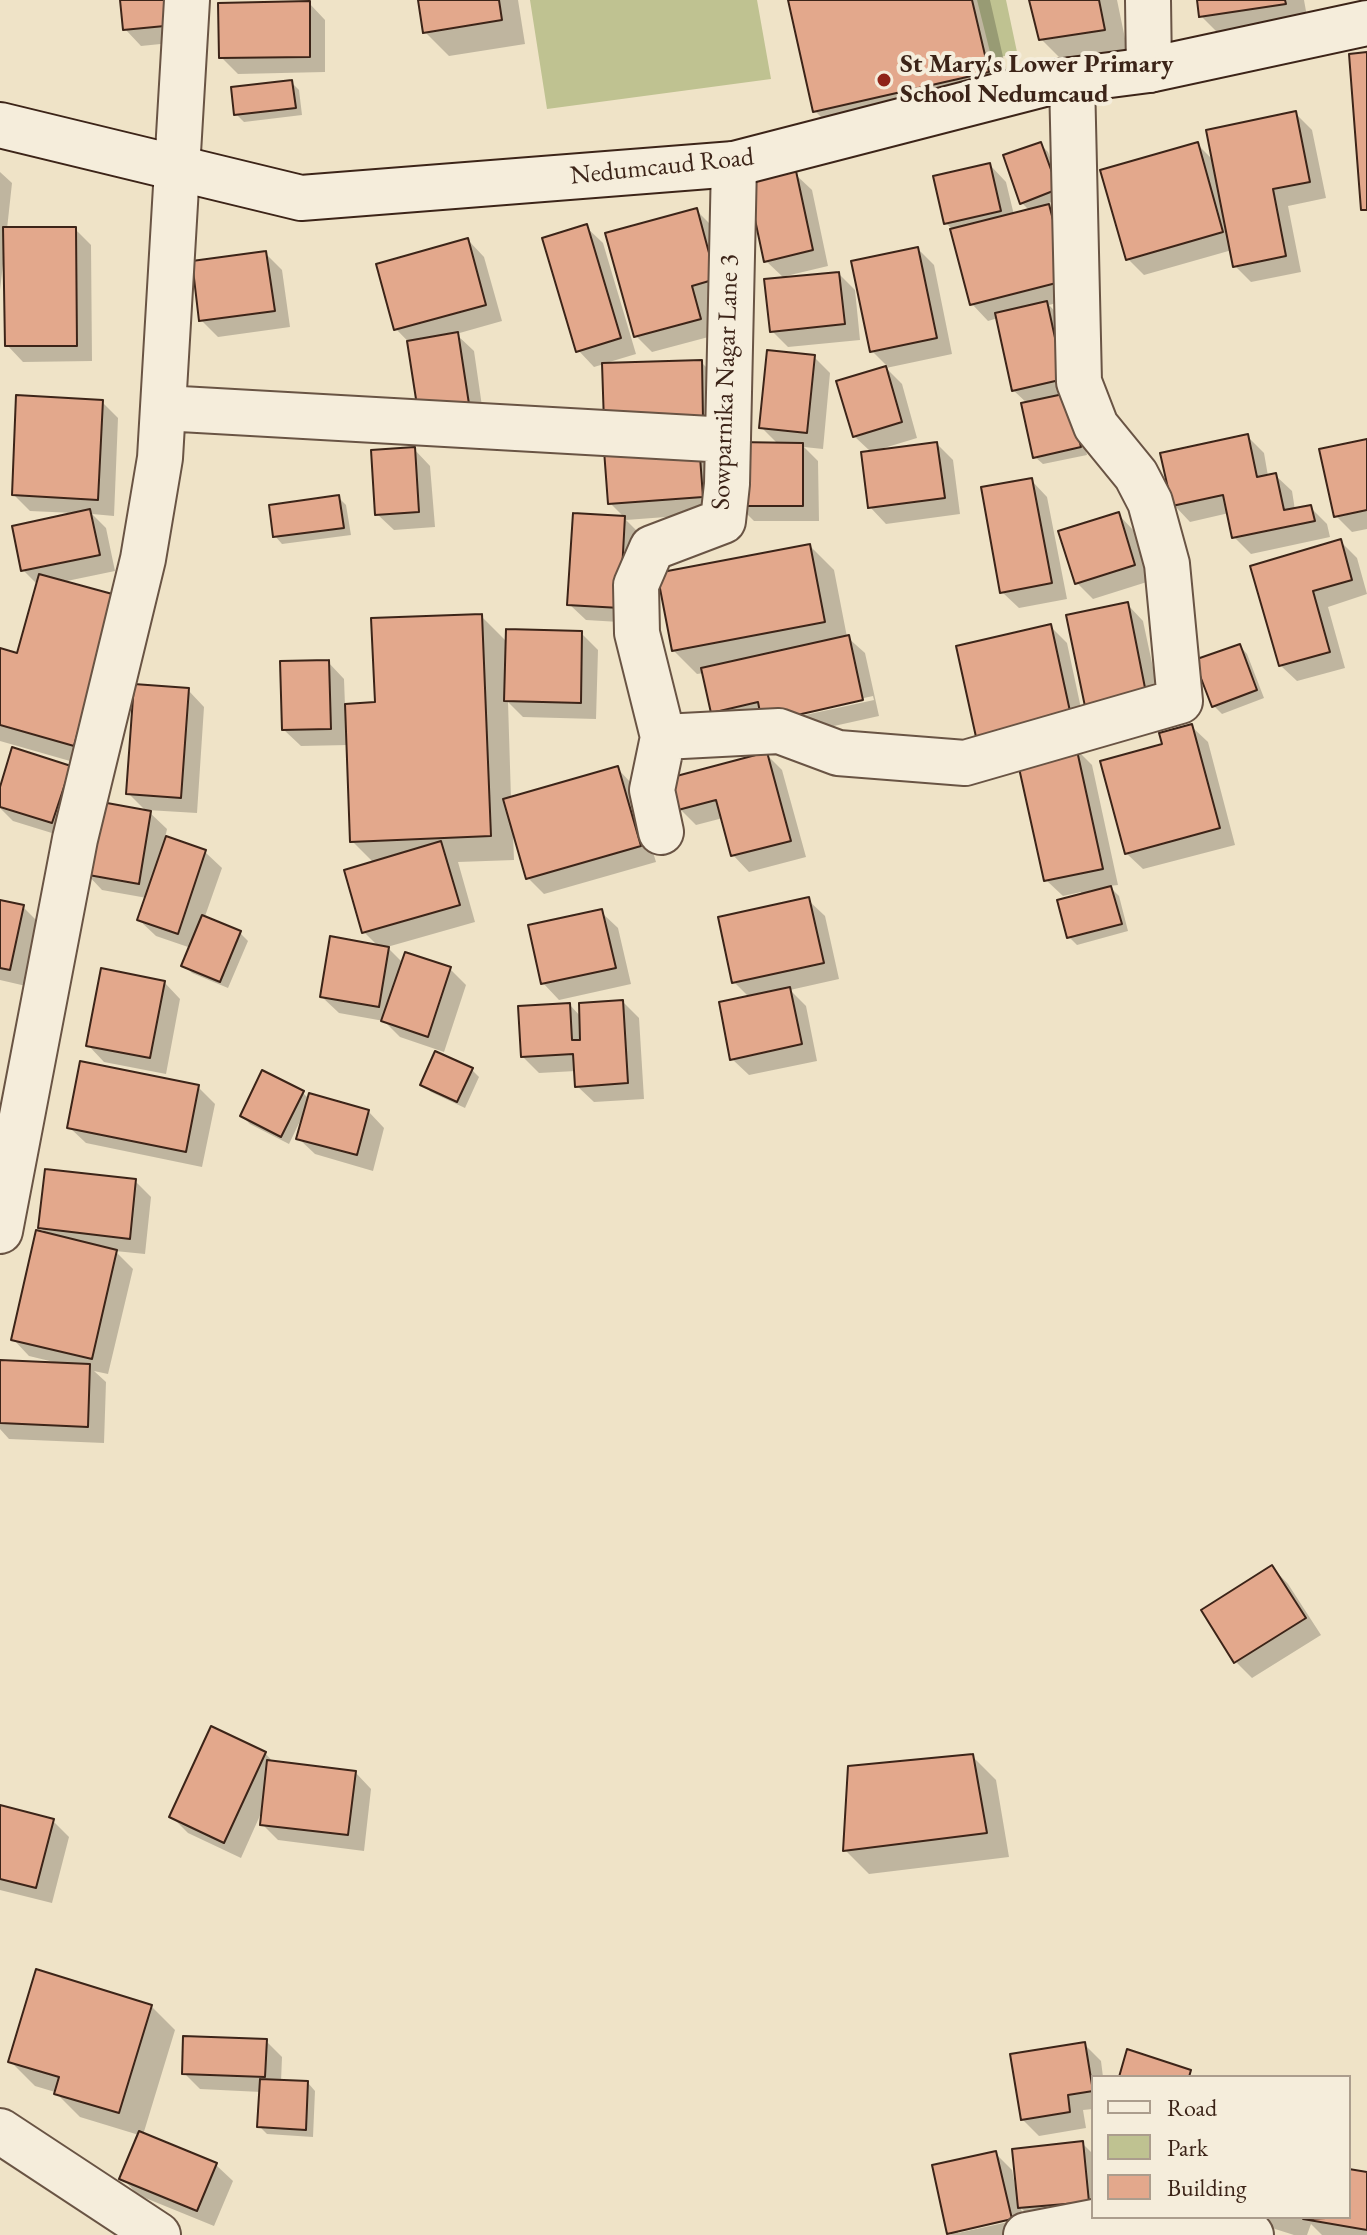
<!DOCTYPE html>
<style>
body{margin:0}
#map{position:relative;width:1367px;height:2235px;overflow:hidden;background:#efe3c7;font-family:"EB Garamond",serif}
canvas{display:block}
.legend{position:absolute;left:1091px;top:2075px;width:260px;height:144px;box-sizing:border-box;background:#f5eddb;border:2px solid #ab9d8d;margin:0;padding:10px 14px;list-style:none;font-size:24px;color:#3c2418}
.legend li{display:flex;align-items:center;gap:16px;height:40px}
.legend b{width:40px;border:2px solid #ab9d8d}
</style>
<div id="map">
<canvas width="1367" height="2235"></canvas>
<ul class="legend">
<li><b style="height:10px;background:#f5eddb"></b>Road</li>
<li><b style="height:22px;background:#bfc291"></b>Park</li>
<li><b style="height:22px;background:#e3a88c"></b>Building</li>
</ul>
</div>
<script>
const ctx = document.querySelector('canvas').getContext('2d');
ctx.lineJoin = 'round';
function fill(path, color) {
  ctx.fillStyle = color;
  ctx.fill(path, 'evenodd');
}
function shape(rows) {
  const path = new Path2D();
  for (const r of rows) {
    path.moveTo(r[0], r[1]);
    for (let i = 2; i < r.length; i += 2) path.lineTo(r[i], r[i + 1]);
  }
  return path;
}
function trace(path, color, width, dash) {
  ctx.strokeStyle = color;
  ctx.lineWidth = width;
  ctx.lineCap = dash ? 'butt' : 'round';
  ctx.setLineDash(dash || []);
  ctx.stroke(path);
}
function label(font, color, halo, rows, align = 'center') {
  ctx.font = font + ' "EB Garamond",serif';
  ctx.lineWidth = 8;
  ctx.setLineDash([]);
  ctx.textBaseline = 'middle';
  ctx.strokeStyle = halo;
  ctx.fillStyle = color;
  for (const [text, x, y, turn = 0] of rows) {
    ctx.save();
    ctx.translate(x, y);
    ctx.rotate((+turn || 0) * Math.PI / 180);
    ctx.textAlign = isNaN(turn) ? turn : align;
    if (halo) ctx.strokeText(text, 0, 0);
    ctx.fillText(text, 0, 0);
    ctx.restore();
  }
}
const green = shape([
 [530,0,757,0,771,79,547,109],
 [977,0,1006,0,1017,52,992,60]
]);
const shadow = shape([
 [122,0,190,41,141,46,125,29],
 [420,0,518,0,525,44,449,56,425,32],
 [790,0,990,0,1012,96,839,135,815,111],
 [1031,0,1117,0,1128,53,1065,63,1041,39],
 [1199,0,1304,0,1309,28,1225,40,1201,16],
 [309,3,325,20,325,72,238,74,221,57],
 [291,82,299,90,302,115,244,122,236,114],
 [1296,114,1312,130,1326,198,1288,206,1301,272,1251,282,1235,266,1232,250,1144,275,1128,259,1197,144,1214,161],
 [1040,144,1048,152,1065,197,1046,204,1064,223,1083,296,1049,305,1063,320,1075,404,1087,455,1043,464,1035,457,1028,404,1013,390,998,318,988,321,972,304,952,229,946,223,990,165,1006,182,1014,215,1030,211,1022,203],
 [0,172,12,183,7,229,75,229,91,245,92,361,23,362,7,345,6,264,3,264,0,290],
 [795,174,812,190,828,266,786,276,786,279,839,274,855,290,860,340,788,347,772,331,785,279,766,261],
 [696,210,713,227,731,295,707,302,716,335,652,352,636,336],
 [586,227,603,243,636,354,606,363,701,362,718,379,719,435,604,364,594,367,578,350],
 [468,240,484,257,502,321,456,334,474,351,484,420,396,329],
 [918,249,934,265,952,354,886,368,902,384,917,438,884,448,884,451,937,444,953,460,960,514,886,524,870,507,871,452,854,436,839,382,888,367,872,351],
 [266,254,282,270,290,327,218,337,201,320],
 [814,357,830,373,823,449,804,447,818,461,819,521,754,521,738,505,778,444,762,428],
 [102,402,118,418,114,516,92,514,106,528,115,571,62,582,98,769,0,741,0,650,19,655,38,585,23,570,74,513,30,511,14,495],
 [1247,436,1264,453,1268,476,1275,475,1292,491,1295,510,1310,507,1327,524,1330,537,1251,554,1234,537,1229,513,1190,522,1174,505],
 [1367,441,1367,529,1352,532,1336,516],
 [698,445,715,462,719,513,626,520,641,535,636,623,586,620,569,604,575,515,625,518,610,503],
 [414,449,430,466,435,527,394,530,377,514],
 [1031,480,1047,497,1067,599,1019,608,1002,592],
 [338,497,346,505,351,535,282,544,275,536],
 [1118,514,1134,531,1150,581,1093,599,1077,583],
 [1341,542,1357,558,1367,594,1328,607,1345,668,1297,681,1280,665,1253,567],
 [810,546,834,570,847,637,865,653,879,716,780,738,729,728,712,712,704,673,697,674,673,650],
 [873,696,874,700,773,722,773,718],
 [1127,604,1143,621,1164,719,1105,731],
 [481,616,508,643,581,633,598,650,596,719,523,717,508,702,511,799,617,768,633,785,656,862,544,894,528,878,513,833,514,860,458,862,475,922,387,947,403,963,450,969,466,985,444,1052,400,1037,384,1021,339,1013,322,997,379,947,364,932,374,863,352,841,348,745,301,746,284,730,328,662,344,679,345,706,377,704],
 [1051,627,1067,643,1088,741,996,761],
 [1240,646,1247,654,1264,698,1222,714,1214,706],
 [188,690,204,707,197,813,147,810,167,829,165,838,205,852,222,868,204,919,240,933,248,941,228,988,192,973,184,965,191,948,156,936,139,920,147,898,102,890,86,873,147,812,128,793],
 [1191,726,1208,742,1235,845,1143,869,1126,853,1164,745],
 [1075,748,1092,765,1118,885,1109,886,1119,896,1128,931,1077,945,1069,937,1081,892,1063,896,1046,880],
 [766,754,782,770,806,857,749,872,733,855,723,818,696,825,680,809],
 [70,767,68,838,13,821,0,808,0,793],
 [808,900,825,916,839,979,790,990,806,1006,817,1061,749,1075,732,1059,750,998,734,982],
 [0,902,23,907,39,923,26,986,0,980],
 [601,912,618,928,631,984,559,1000,543,983],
 [164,982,180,999,166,1074,104,1062,88,1045],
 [623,1002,639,1018,644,1099,594,1102,577,1086,576,1071,539,1073,523,1057,570,1005,581,1017],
 [471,1069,479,1077,465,1108,431,1092,423,1085],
 [198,1087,215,1104,202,1167,86,1143,69,1127],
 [302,1092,309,1099,368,1111,384,1128,373,1171,315,1154,298,1138,304,1117,302,1117,289,1144,250,1124,242,1116],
 [135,1181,151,1197,145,1254,115,1251,133,1269,108,1374,94,1371,106,1382,104,1443,9,1439,0,1429,0,1362,58,1363,29,1356,13,1339,49,1236,40,1227],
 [1272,1567,1288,1584,1321,1635,1252,1678,1236,1662,1204,1611],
 [265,1753,274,1763,355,1772,371,1789,364,1851,278,1840,262,1824,262,1811,241,1858,188,1833,172,1817],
 [972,1756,996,1780,1009,1857,869,1874,845,1850],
 [0,1807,53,1821,69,1837,52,1903,0,1890],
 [151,2006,175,2030,143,2135,216,2165,233,2181,214,2226,138,2195,122,2178,139,2135,80,2117,55,2092,35,2086,11,2062],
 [266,2041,282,2057,281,2082,308,2083,315,2091,313,2137,267,2134,259,2126,261,2092,200,2089,184,2073],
 [1084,2044,1101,2061,1103,2077,1093,2077,1093,2109,1083,2110,1086,2128,1039,2136,1023,2120],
 [1082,2143,1093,2154,1093,2217,1037,2224,1021,2208,1027,2235,951,2235,949,2233,995,2153,1012,2170,1015,2185],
 [1021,2215,1022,2219,958,2233,958,2229],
 [1349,2171,1367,2174,1367,2235,1322,2235,1311,2224,1307,2235,1294,2235,1272,2228,1261,2217,1349,2217]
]);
const building = shape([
 [120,0,172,0,175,25,123,30,120,0],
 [418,0,499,0,502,20,423,33,418,0],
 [788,0,972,0,989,72,813,112,788,0],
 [1029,0,1099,0,1105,30,1039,40,1029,0],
 [1197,0,1285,0,1286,4,1199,17,1197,0],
 [310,1,310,57,219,58,218,3,310,1],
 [1367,52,1367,210,1361,210,1349,54,1367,52],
 [292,80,296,108,234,115,231,87,292,80],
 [1296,111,1310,182,1273,189,1286,256,1233,267,1206,130,1296,111],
 [1041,142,1058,189,1020,204,1003,155,1041,142],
 [1198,142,1223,232,1126,260,1100,170,1198,142],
 [990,163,1001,211,944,224,933,176,990,163],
 [796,171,813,250,764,262,747,182,796,171],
 [1049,204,1068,280,970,305,950,229,1049,204],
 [697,208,716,279,692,286,701,319,634,337,605,233,697,208],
 [587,224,621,338,576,352,542,238,587,224],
 [3,227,76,227,77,346,5,346,3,227],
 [468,238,486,305,394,330,376,264,468,238],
 [918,247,937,338,870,352,851,261,918,247],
 [266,251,275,311,199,321,192,261,266,251],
 [839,272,845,324,770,332,764,279,839,272],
 [1047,301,1064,379,1012,391,995,313,1047,301],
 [458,332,469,404,418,412,407,341,458,332],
 [767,350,815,355,807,433,759,428,767,350],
 [702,360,703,420,604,423,602,363,702,360],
 [886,366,902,422,853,437,836,381,886,366],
 [1068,393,1081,447,1033,458,1021,403,1068,393],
 [16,395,103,400,98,500,12,495,16,395],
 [1248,434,1257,477,1276,473,1284,510,1311,505,1315,521,1232,538,1223,495,1172,506,1160,453,1248,434],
 [1367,439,1367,510,1334,517,1319,449,1367,439],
 [735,442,803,443,803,506,736,506,735,442],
 [937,442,945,498,868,508,861,452,937,442],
 [699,443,703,497,608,504,604,450,699,443],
 [415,447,419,512,375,515,371,450,415,447],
 [1032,478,1052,583,1000,593,981,487,1032,478],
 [339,495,344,528,273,537,269,505,339,495],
 [90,509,100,555,21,571,12,526,90,509],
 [1119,512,1135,565,1075,584,1058,531,1119,512],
 [573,513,625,516,620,608,567,605,573,513],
 [1341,539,1352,580,1313,591,1330,652,1279,666,1250,566,1341,539],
 [810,544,825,622,672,651,657,573,810,544],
 [39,574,116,595,74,746,0,725,0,648,17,653,39,574],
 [1128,602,1148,703,1087,716,1066,615,1128,602],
 [482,614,491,836,350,842,345,704,375,702,371,618,482,614],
 [1051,624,1073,725,978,746,956,646,1051,624],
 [506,629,582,631,581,703,504,701,506,629],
 [849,635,863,700,762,723,758,702,711,713,701,668,849,635],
 [1240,644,1257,690,1212,707,1194,660,1240,644],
 [329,660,331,729,282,730,280,661,329,660],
 [134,684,189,688,181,798,126,794,134,684],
 [1192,724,1220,828,1125,854,1100,761,1162,744,1159,733,1192,724],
 [1076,746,1103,869,1044,881,1017,759,1076,746],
 [12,747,71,766,52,823,0,807,0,787,12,747],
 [767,752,791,841,731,856,716,800,678,810,669,778,767,752],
 [618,766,641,846,526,879,503,799,618,766],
 [96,801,151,811,139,884,83,874,96,801],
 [166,836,206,850,178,934,137,920,166,836],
 [441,841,460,905,362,933,344,870,441,841],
 [1111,886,1122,924,1067,938,1057,900,1111,886],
 [809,897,824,963,732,983,718,917,809,897],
 [0,900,24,905,10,970,0,968,0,900],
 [602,909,616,968,541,984,528,925,602,909],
 [202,915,241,931,220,982,181,966,202,915],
 [330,936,389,947,379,1007,320,997,330,936],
 [405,952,451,967,428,1037,381,1021,405,952],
 [101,968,165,981,150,1058,86,1046,101,968],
 [790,987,802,1044,730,1060,719,1002,790,987],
 [623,1000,628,1083,575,1087,573,1054,521,1057,518,1006,570,1003,572,1040,580,1040,579,1003,623,1000],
 [435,1051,473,1068,457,1102,420,1085,435,1051],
 [80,1061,199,1085,186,1152,67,1128,80,1061],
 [262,1070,304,1091,281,1137,240,1116,262,1070],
 [309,1093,369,1110,357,1155,296,1139,309,1093],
 [45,1169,136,1179,130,1239,38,1228,45,1169],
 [36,1230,117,1250,92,1359,11,1340,36,1230],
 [0,1360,90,1364,88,1427,0,1423,0,1360],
 [1272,1565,1306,1618,1234,1663,1201,1610,1272,1565],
 [211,1726,266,1752,224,1843,169,1817,211,1726],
 [973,1754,987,1833,843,1851,848,1766,973,1754],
 [267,1760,356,1771,348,1835,260,1825,267,1760],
 [0,1805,54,1819,36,1888,0,1879,0,1805],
 [36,1969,152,2005,119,2113,54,2094,59,2077,8,2062,36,1969],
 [183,2036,267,2039,265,2077,182,2074,183,2036],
 [1085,2042,1093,2091,1068,2095,1070,2112,1021,2120,1010,2054,1085,2042],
 [1127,2049,1191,2070,1189,2077,1119,2077,1127,2049],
 [260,2079,308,2081,306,2130,257,2127,260,2079],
 [139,2131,217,2163,197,2211,119,2179,139,2131],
 [1083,2141,1089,2202,1018,2208,1012,2149,1083,2141],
 [996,2151,1012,2219,947,2234,932,2165,996,2151],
 [1349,2169,1367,2172,1367,2230,1303,2219,1349,2217,1349,2169]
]);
const minor = shape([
 [1148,0,1149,70],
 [163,408,728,440],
 [663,737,779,731,838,753,965,763,1180,701,1167,564,1150,502,1136,475,1096,426,1079,382,1072,80],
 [661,832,652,790,663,737,637,633,636,585,652,548,723,521,727,484,734,164],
 [0,1231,75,839,143,559,160,458,187,0],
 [0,2131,158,2235],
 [1026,2235,1119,2217,1251,2235]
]);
const secondary = shape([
 [0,125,301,198,734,164,1048,83,1149,70,1367,23]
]);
const markers = [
 [884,80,8,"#8f2418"]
];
const poiNames = [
 ["St Mary's Lower Primary",900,65],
 ["School Nedumcaud",900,95]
];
const streetNames = [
 ["Nedumcaud Road",662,167,-6],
 ["Sowparnika Nagar Lane 3",726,382,-88]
];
fill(green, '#bfc291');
fill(shadow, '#0003');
fill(building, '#e3a88c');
trace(building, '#3c2418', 2);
trace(minor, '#695444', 48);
trace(secondary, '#3c2418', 48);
trace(minor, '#f5eddb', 44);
trace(secondary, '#f5eddb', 44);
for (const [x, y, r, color] of markers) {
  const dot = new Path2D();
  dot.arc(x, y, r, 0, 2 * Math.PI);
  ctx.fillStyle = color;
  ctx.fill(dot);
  trace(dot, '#f5eddb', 3);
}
label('bold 26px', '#3c2418', '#f5eddb', poiNames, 'left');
label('26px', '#3c2418', '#f5eddb', streetNames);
</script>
